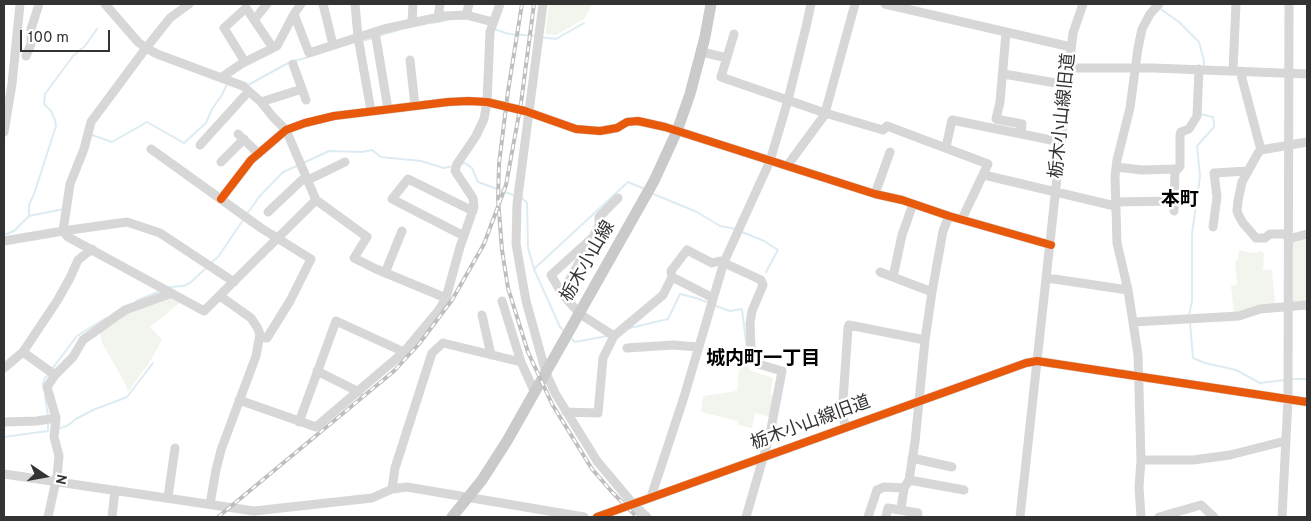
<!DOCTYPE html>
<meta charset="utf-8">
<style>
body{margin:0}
#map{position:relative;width:1311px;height:521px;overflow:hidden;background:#fff;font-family:Overpass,sans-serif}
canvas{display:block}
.frame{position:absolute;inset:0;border:5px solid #333;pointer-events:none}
.north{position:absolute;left:20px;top:451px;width:50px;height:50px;-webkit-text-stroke:4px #fff;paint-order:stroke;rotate:102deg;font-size:14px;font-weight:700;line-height:20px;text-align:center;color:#333}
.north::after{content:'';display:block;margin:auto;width:18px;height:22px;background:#333;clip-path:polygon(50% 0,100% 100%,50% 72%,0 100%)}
.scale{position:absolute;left:20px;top:30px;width:90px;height:22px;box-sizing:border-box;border:2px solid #333;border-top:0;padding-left:6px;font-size:15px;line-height:18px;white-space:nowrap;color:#333;-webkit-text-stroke:4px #fff;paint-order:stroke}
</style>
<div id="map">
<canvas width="1311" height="521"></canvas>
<div class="frame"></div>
<div class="north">N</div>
<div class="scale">100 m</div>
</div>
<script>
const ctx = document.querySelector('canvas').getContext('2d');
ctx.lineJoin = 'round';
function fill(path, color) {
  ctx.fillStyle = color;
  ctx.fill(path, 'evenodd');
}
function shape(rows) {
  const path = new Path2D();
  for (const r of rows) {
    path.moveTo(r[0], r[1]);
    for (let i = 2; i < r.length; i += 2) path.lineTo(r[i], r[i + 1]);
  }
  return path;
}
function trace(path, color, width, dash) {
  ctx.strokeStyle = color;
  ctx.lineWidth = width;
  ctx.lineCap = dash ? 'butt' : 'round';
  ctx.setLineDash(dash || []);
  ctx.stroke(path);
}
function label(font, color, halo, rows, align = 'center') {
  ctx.font = font + ' Overpass,"Noto Sans JP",sans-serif';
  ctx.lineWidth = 5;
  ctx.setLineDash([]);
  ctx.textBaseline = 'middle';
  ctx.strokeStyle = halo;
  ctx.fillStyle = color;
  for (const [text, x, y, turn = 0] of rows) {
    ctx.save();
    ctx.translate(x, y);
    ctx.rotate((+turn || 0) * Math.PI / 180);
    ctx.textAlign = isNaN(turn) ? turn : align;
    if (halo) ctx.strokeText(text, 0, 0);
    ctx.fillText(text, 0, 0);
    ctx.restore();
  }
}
const green = shape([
 [549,4,592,4,584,19,556,35,545,34],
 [1304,235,1307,242,1307,305,1288,306,1288,239],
 [1239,250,1252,253,1260,251,1264,253,1263,270,1272,270,1275,305,1234,314,1231,286,1237,285,1235,261,1238,260],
 [172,295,182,301,150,327,162,340,149,363,128,392,124,381,102,343,100,332,126,313],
 [747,364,751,371,773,378,770,395,776,396,771,417,755,413,752,428,738,425,738,421,701,412,703,396,737,391,739,368]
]);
const stream = shape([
 [1159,8,1179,22,1199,42,1204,61,1204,68],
 [432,23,447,20],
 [494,29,509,34,536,36],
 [378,36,398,30],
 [541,37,556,39,584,23],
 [361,41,374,38],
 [294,61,309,57],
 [246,83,248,85,290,62],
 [92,135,112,142,147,122,184,143,206,123,212,109,222,95,227,84],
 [303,163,329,151,362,152,372,150,381,157,421,161,444,168,454,166],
 [461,164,465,163,472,168,478,182,516,196],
 [651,193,697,212,720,226,736,229],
 [521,197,527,203,528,248,534,269,560,327,564,331],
 [247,214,259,197,283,172,299,165],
 [29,216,64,209],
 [742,232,764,241,778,250,766,272],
 [4,235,14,231,29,216,29,205,34,194,56,126,55,120,51,111,44,104,45,94,73,56,85,46,97,29],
 [212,262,218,257,243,220],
 [535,268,628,182,645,189],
 [169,287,183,286,190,283,207,267],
 [136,301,160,291],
 [713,305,730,311,742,309,747,351],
 [1189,315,1192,301,1192,234,1200,176,1197,146,1214,127,1214,123,1213,117,1200,114],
 [1190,322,1193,358,1205,363,1236,370,1260,383,1285,380],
 [630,328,668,319,680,294,696,298,709,303],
 [571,338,575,342,607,336],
 [52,369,77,336,106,318],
 [1292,379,1307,379],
 [43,386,44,379,48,375],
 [45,396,48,416],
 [57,429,67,426,76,419,93,410,127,397,153,363],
 [4,437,48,431,48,423]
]);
const minor = shape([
 [105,4,138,42,146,48,157,54,243,86,261,102,273,117,286,130,316,200,367,237,354,258,376,269,446,298],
 [189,4,170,18,146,48,91,122,84,149,70,184,63,231,68,237,204,311,316,200],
 [323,4,333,45],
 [355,4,358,37,371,111],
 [543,4,517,204,516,244,526,301,546,373,555,393,597,461,633,504,647,517],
 [885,4,1071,47],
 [294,14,301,4],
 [466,15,469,4],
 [438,18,440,4],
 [254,20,267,4],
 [412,22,413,4],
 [375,32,388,109],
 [1006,33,1000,102,996,119,1022,124,1021,134],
 [734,34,721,77,825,113,883,130,887,126,988,164,962,219],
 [702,52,727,58],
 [26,56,31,44,31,29,39,4],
 [410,60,415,106],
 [245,62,224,28,246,8,273,48],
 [293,64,306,100],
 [1069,68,1153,68,1307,74],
 [1233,70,1236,4],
 [1240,71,1261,150],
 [1004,74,1067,85],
 [222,77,241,64,277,46,294,14,309,53,384,29,444,16,466,15,493,22],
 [261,102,302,89],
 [825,113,855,4],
 [4,132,12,84,20,4],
 [238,134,259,154],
 [200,145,249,91],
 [946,147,952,120,1061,142],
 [151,149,261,228,311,259,290,301,267,338,260,337],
 [221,162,244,139],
 [787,166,826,113],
 [1116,167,1142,170,1175,169],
 [984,175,1115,206],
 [875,194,890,152],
 [221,199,251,160,286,130,305,123,334,116,448,102,468,101,487,102,525,111,576,129,600,131,617,128,627,122,638,121,665,127,875,194,902,200,949,216,1051,245],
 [1115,202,1174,201],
 [1174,211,1175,169,1178,169,1180,166,1180,135,1181,132,1189,129,1197,116,1199,69],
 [268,212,302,180,308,180,345,162],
 [1213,227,1217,197,1214,173,1248,171],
 [1287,234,1270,234,1265,238,1256,238,1243,223,1239,216,1237,211,1238,201,1242,182,1258,153,1261,150,1307,142],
 [464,236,392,199,408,179,473,211],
 [592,238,551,275,562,294,580,314,614,336],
 [1288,239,1307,234],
 [4,241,63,231,127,222,160,233,234,282],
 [880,272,932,292],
 [385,273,402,231],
 [672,277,671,271,687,250,712,263,720,261,761,280,763,285,752,311,750,323,751,347,758,364,782,371,770,434,746,517],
 [893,277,902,235,913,204],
 [1047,278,1128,290],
 [562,294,599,226,599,217,618,198],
 [502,301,521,362],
 [482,315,491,355],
 [1134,322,1239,316,1260,309,1307,305],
 [627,348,673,345,698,347],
 [23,352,55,375],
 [4,368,23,352,57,301,70,278,78,260,92,249],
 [317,371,359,392],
 [239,400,316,427,404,352,439,310,446,298,460,247,474,207,473,198,455,171,457,164,476,136,484,119,487,102,490,32,500,4],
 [566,412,598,413,603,358,614,336,663,295,672,277,713,298],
 [4,422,37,421,56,418],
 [299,422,336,321,404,352],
 [846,427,842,415,848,328,849,325,925,340],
 [912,458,952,467],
 [1141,460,1193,460,1230,455,1285,441],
 [4,474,254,511,372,498,392,489,407,487,584,517],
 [909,480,964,490],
 [392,489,395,468,432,353,443,343,521,362,535,393],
 [168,497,175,448],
 [651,497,684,397,724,262,770,161,788,100,806,27,811,4],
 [210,504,216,470,221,450,256,356,260,334,257,327,251,318,220,296],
 [901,509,904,488,909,480,915,442,925,340,932,292,943,231,949,216],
 [48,517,57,476,59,456,54,437,56,418,47,387,55,375,73,357,83,340,125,310,172,293],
 [112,517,115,490],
 [597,517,1026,363,1037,361,1307,402],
 [868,517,877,490,884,487,904,488],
 [886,517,888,508,918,513,917,517],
 [1020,517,1069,68,1073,33,1083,4],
 [1141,517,1139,487,1141,460,1138,355,1128,290,1117,243,1115,176,1117,160,1130,108,1138,48,1142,29,1150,14,1159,4],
 [1159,517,1201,505,1214,517],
 [1282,517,1288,399,1289,4]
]);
const major = shape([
 [452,517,482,480,507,441,654,181,677,131,690,94,705,37,711,4]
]);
const rail = shape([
 [522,4,508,91,499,164,498,199,502,250,508,288,528,352,552,404,592,469,612,492,637,517],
 [218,517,394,371,419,344,452,300,484,244,506,185,521,103,534,4]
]);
const cycleway = shape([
 [221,199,251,160,286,130,305,123,334,116,448,102,468,101,487,102,525,111,576,129,600,131,617,128,627,122,638,121,665,127,875,194,902,200,949,216,1051,245],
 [597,517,1026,363,1037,361,1307,402]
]);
const streetNames = [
 ["栃木小山線旧道",1064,116,-84],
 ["栃木小山線",589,262,-60],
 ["栃木小山線旧道",811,424,-20]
];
const neighbourhoodNames = [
 ["本町",1180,201],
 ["城内町一丁目",763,360]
];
fill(green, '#f1f5ed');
trace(stream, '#ddebf3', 2);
trace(minor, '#d7d7d7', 9);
trace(major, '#cacaca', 11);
trace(rail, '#bebebe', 4);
trace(rail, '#fff', 2, [5.5]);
trace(cycleway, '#e8590c', 8);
label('18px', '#333', '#fff', streetNames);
label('bold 19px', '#000', '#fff', neighbourhoodNames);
</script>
